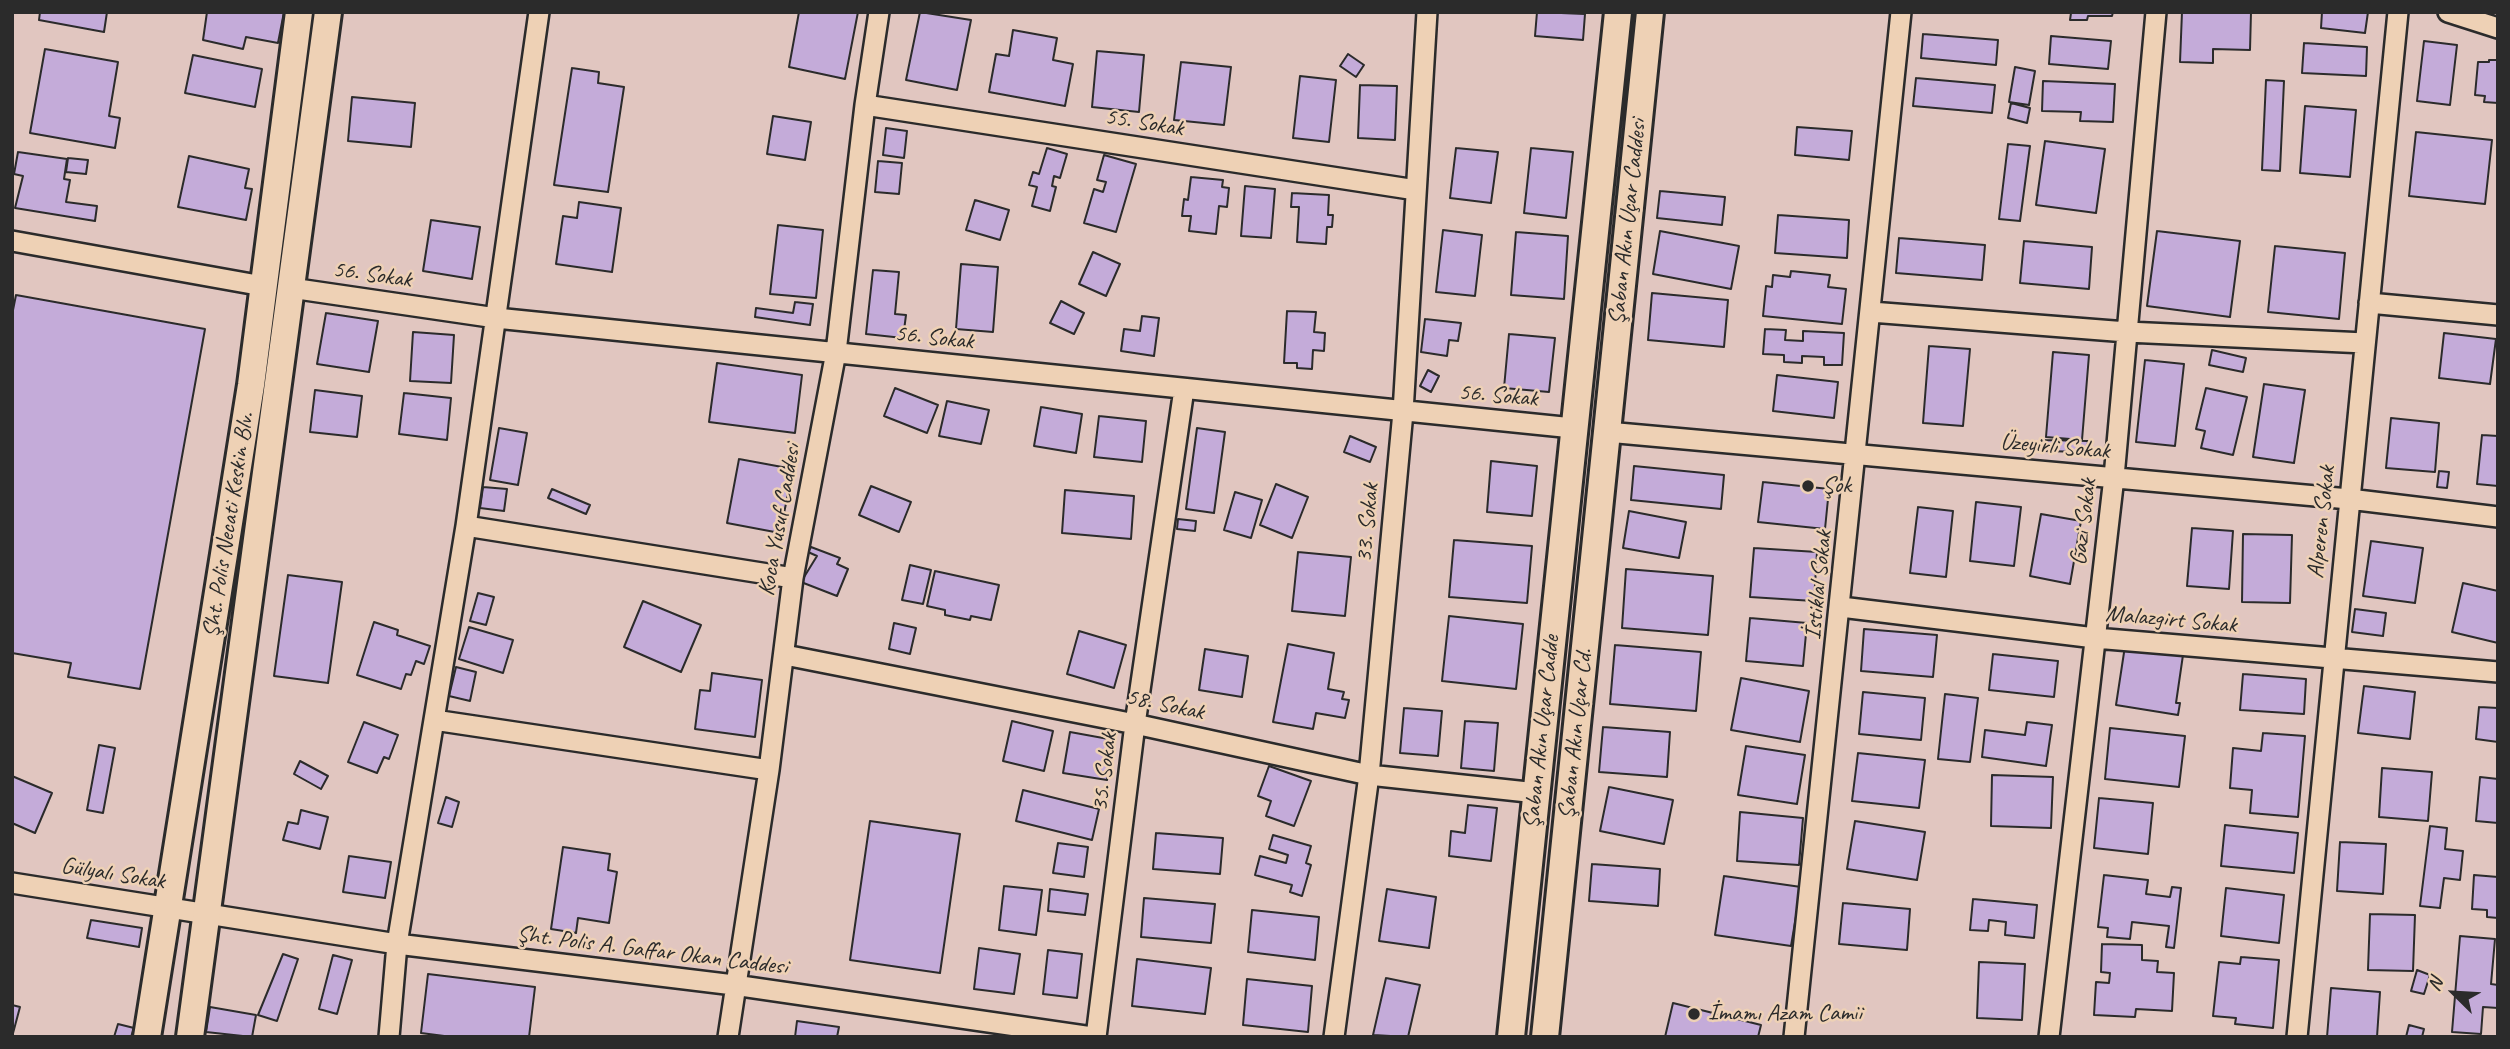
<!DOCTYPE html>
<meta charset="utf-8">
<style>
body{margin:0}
#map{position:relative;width:2510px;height:1049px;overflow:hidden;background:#e1c6c0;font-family:Caveat,sans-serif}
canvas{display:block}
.frame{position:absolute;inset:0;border:14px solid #2b2b2b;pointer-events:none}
.north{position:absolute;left:2419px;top:958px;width:70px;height:70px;-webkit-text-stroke:5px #eed1b5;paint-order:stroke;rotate:294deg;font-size:19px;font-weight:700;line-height:28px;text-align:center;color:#2b2b2b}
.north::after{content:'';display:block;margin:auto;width:24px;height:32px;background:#2b2b2b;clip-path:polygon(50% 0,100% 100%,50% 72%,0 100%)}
</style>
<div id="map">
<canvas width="2510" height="1049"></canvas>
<div class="frame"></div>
<div class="north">N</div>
</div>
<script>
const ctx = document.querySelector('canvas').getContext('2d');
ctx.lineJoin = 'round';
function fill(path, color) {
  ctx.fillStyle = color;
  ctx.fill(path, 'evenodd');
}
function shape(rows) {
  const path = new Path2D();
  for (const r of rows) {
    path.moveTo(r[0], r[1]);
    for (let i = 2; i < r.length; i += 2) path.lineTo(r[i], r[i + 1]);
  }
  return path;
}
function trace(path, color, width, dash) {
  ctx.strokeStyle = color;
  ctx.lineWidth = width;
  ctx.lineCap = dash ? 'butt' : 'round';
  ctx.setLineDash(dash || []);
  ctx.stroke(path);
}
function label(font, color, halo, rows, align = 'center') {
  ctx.font = font + ' Caveat,sans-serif';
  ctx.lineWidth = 5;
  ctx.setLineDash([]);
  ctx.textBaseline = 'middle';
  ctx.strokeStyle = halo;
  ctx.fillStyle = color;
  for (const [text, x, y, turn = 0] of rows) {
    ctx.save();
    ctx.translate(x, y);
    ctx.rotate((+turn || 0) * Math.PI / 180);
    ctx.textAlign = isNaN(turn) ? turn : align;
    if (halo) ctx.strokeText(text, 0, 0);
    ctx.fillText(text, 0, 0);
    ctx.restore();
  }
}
const building = shape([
 [40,12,107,12,104,32,39,20,40,12],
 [207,12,284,12,278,43,246,37,243,49,203,40,207,12],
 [799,12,858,12,845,79,789,67,799,12],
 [920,12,971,20,957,90,906,80,920,12],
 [1537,12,1585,14,1583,40,1535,36,1537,12],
 [2058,12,2113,12,2112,16,2088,16,2087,20,2070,20,2071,13,2058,12],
 [2182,12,2251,12,2250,50,2213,49,2213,63,2180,62,2182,12],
 [2322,12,2368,12,2365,33,2321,28,2322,12],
 [1013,30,1057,38,1053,60,1073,64,1065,106,989,92,996,54,1009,56,1013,30],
 [1923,34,1998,40,1996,65,1921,58,1923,34],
 [2051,36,2111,41,2108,69,2049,64,2051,36],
 [2424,41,2457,45,2450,105,2417,101,2424,41],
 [2304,43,2367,47,2366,76,2302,73,2304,43],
 [45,49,118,62,109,116,120,118,115,148,30,133,45,49],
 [1097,51,1144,55,1139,112,1092,107,1097,51],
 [1348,54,1364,65,1356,77,1340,66,1348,54],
 [193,55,262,69,255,107,185,93,193,55],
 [2489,60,2498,60,2498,103,2484,102,2485,96,2475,95,2478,62,2489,62,2489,60],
 [1181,62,1231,67,1224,125,1174,120,1181,62],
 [2015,67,2035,71,2029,105,2009,102,2015,67],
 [572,68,599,72,598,83,624,87,608,192,554,185,572,68],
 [1300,76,1336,80,1329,142,1293,138,1300,76],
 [1916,78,1995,85,1992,113,1913,106,1916,78],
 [2266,80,2284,81,2280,171,2262,170,2266,80],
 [2043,81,2115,84,2113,122,2080,121,2081,112,2042,111,2043,81],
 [1360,85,1397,86,1395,140,1358,138,1360,85],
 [352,97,415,103,411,147,348,141,352,97],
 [2011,103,2030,108,2027,123,2008,118,2011,103],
 [2305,106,2356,110,2350,177,2300,173,2305,106],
 [773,116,811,122,805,160,767,154,773,116],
 [1797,127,1852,131,1849,160,1795,155,1797,127],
 [886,128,907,131,904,158,883,155,886,128],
 [2416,132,2492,140,2485,204,2409,196,2416,132],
 [2045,141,2105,149,2096,213,2036,205,2045,141],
 [2008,144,2030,146,2020,221,1999,219,2008,144],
 [1047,148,1067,154,1060,178,1054,176,1052,186,1056,187,1050,211,1032,206,1037,187,1029,185,1033,172,1039,174,1047,148],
 [1456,148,1498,152,1491,203,1450,198,1456,148],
 [1531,148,1573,152,1566,218,1524,213,1531,148],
 [18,152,67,159,64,179,70,180,66,202,97,206,95,221,15,208,23,176,14,174,18,152],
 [1104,155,1136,164,1116,232,1084,223,1094,189,1103,192,1106,182,1097,180,1104,155],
 [189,156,249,169,245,188,252,189,246,220,178,207,189,156],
 [68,158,88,160,86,174,66,172,68,158],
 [878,161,902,163,899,194,875,192,878,161],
 [1191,177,1223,180,1222,187,1229,188,1227,207,1219,206,1216,234,1189,231,1191,216,1182,216,1184,199,1188,200,1191,177],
 [1245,186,1275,189,1271,238,1241,236,1245,186],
 [1660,191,1725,197,1722,225,1657,218,1660,191],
 [1292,193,1329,195,1328,215,1333,215,1332,227,1327,227,1326,244,1297,242,1299,207,1291,207,1292,193],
 [975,200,1009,210,1000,240,966,230,975,200],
 [579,202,621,208,612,272,556,264,563,216,577,218,579,202],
 [1778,215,1849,220,1847,258,1775,253,1778,215],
 [431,220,480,227,472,279,423,271,431,220],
 [778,225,823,230,816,298,770,294,778,225],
 [1443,230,1482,235,1475,296,1436,292,1443,230],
 [1660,231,1739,246,1731,289,1653,274,1660,231],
 [2157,231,2240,241,2230,317,2147,306,2157,231],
 [1516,232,1568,236,1564,299,1511,295,1516,232],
 [1899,238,1985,245,1982,280,1896,273,1899,238],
 [2024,241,2092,247,2089,289,2020,283,2024,241],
 [2275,246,2345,253,2339,319,2268,312,2275,246],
 [1093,252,1120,264,1106,296,1079,284,1093,252],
 [961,264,998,267,993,332,956,329,961,264],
 [873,270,899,272,895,314,906,315,903,338,866,334,873,270],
 [1791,271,1830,275,1828,287,1846,289,1842,324,1763,316,1766,286,1772,287,1773,275,1790,277,1791,271],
 [1652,293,1728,300,1724,347,1648,340,1652,293],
 [16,295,205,329,140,689,68,677,71,663,12,653,12,315,16,295],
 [1061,301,1084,313,1074,334,1050,323,1061,301],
 [795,302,813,304,810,325,755,317,756,308,793,313,795,302],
 [1287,311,1316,312,1314,332,1325,333,1324,351,1313,350,1312,369,1297,368,1297,363,1284,363,1287,311],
 [326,313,378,321,369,372,317,364,326,313],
 [1142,316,1159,318,1154,356,1121,351,1124,329,1140,331,1142,316],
 [1425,319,1461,323,1458,341,1449,340,1447,356,1421,352,1425,319],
 [1765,329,1786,330,1785,340,1803,341,1803,331,1844,333,1842,365,1824,365,1824,357,1802,356,1802,363,1784,362,1784,355,1763,354,1765,329],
 [413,332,454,335,451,383,410,381,413,332],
 [2444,333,2496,339,2490,384,2439,378,2444,333],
 [1509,334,1555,338,1549,392,1504,388,1509,334],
 [1929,346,1970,349,1963,426,1923,423,1929,346],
 [2212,350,2246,358,2243,372,2209,365,2212,350],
 [2053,352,2089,355,2082,440,2046,437,2053,352],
 [2145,360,2184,364,2175,446,2136,442,2145,360],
 [717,363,802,375,795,433,709,422,717,363],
 [1428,370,1439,376,1431,392,1420,386,1428,370],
 [1777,375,1838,382,1834,418,1773,411,1777,375],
 [2264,384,2305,390,2294,463,2253,457,2264,384],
 [895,388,938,405,927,433,884,416,895,388],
 [2206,388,2247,397,2233,455,2201,448,2205,431,2196,429,2206,388],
 [315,390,362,396,357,437,310,432,315,390],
 [404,393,451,398,447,440,399,434,404,393],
 [947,401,989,410,981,444,939,436,947,401],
 [1041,407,1082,414,1076,453,1034,446,1041,407],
 [1099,416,1146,421,1142,462,1094,457,1099,416],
 [2391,418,2439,423,2435,472,2386,468,2391,418],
 [499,428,527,433,518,485,490,480,499,428],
 [1197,428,1225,432,1214,513,1186,509,1197,428],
 [2482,435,2498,436,2498,486,2477,484,2482,435],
 [1350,436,1376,447,1370,462,1344,452,1350,436],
 [2044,440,2088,441,2087,452,2043,451,2044,440],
 [739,459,793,469,780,533,727,523,739,459],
 [1491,461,1537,466,1532,516,1487,512,1491,461],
 [1634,466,1724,475,1721,509,1631,500,1634,466],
 [2439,471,2449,472,2447,488,2437,487,2439,471],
 [1763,482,1829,489,1825,529,1758,522,1763,482],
 [1276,484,1308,497,1292,538,1260,525,1276,484],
 [871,486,911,502,899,532,859,515,871,486],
 [483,487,507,489,504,511,480,508,483,487],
 [552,489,590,505,586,514,548,498,552,489],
 [1065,490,1134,496,1131,539,1062,533,1065,490],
 [1235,492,1262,500,1251,538,1224,530,1235,492],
 [1976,502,2021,507,2014,566,1970,561,1976,502],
 [1918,507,1953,511,1946,577,1910,573,1918,507],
 [1629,511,1686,522,1679,558,1623,548,1629,511],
 [2041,514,2081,521,2070,584,2030,576,2041,514],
 [1178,519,1196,521,1195,531,1177,529,1178,519],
 [2192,528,2233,531,2229,589,2187,586,2192,528],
 [2243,534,2292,535,2290,603,2242,602,2243,534],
 [1454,540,1532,546,1527,603,1449,597,1454,540],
 [2371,541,2423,548,2415,603,2363,596,2371,541],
 [811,547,840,558,837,564,848,569,837,596,801,582,817,556,808,552,811,547],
 [1754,548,1817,552,1814,601,1750,597,1754,548],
 [1298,552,1351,557,1345,616,1292,611,1298,552],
 [910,565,931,570,923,604,902,600,910,565],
 [1626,569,1713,576,1708,635,1622,628,1626,569],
 [935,571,999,585,991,620,971,616,970,620,945,615,945,610,927,606,935,571],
 [288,575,342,582,328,683,274,676,288,575],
 [2463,583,2498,591,2498,643,2452,632,2463,583],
 [478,593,494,597,486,625,470,621,478,593],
 [643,601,701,625,681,672,624,647,643,601],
 [2355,609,2386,613,2383,636,2352,632,2355,609],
 [1449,616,1523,624,1516,689,1442,681,1449,616],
 [1750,618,1807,623,1803,666,1746,661,1750,618],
 [374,622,398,630,397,635,430,646,424,664,416,661,411,675,406,674,401,689,357,675,374,622],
 [894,623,916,628,910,654,889,649,894,623],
 [469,627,513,640,503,673,459,659,469,627],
 [1864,629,1937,635,1933,677,1861,671,1864,629],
 [1079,631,1126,645,1114,688,1067,674,1079,631],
 [1288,644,1334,653,1328,689,1344,692,1342,699,1349,700,1345,718,1316,713,1313,729,1273,722,1288,644],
 [1615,645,1701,652,1696,711,1610,704,1615,645],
 [2125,646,2183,655,2176,703,2180,703,2178,715,2116,705,2125,646],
 [1205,649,1248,656,1242,697,1199,690,1205,649],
 [1993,654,2058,661,2054,697,1989,690,1993,654],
 [456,667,476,672,470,701,449,696,456,667],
 [712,673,762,680,755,737,695,729,700,690,710,691,712,673],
 [2243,674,2306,679,2304,714,2240,710,2243,674],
 [1741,678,1809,691,1800,742,1731,730,1741,678],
 [2364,686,2415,692,2410,739,2358,733,2364,686],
 [1863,692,1925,698,1921,740,1859,734,1863,692],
 [1945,694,1978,698,1970,762,1938,759,1945,694],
 [2479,707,2498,708,2498,742,2476,739,2479,707],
 [1404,708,1442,711,1438,756,1400,753,1404,708],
 [1012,721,1053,731,1044,771,1003,761,1012,721],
 [1465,721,1498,723,1494,771,1461,768,1465,721],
 [364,722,398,735,389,759,384,757,377,773,348,762,364,722],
 [2027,722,2052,725,2046,766,1982,757,1985,730,2025,735,2027,722],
 [1603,727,1670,732,1667,777,1599,772,1603,727],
 [2110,728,2185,736,2179,787,2105,779,2110,728],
 [1070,732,1114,740,1107,780,1063,773,1070,732],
 [2263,733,2305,736,2298,817,2250,813,2252,790,2230,788,2233,748,2261,751,2263,733],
 [99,745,115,748,103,813,87,810,99,745],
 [1746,746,1805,755,1797,804,1738,795,1746,746],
 [1858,753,1925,760,1919,808,1852,801,1858,753],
 [300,761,328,776,321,789,294,774,300,761],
 [1269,766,1311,781,1294,826,1266,816,1271,801,1258,796,1269,766],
 [2382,768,2432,772,2428,821,2379,817,2382,768],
 [1992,775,2053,777,2051,828,1991,826,1992,775],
 [12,776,52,793,35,833,12,823,12,776],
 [2480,777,2498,779,2498,823,2476,821,2480,777],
 [1609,787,1673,800,1664,844,1600,831,1609,787],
 [1023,790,1099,809,1092,840,1016,821,1023,790],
 [446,797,459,802,452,827,438,823,446,797],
 [2099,798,2153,803,2148,854,2094,848,2099,798],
 [1468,805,1497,808,1491,861,1449,856,1451,831,1465,833,1468,805],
 [301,810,328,817,320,849,283,840,288,822,298,824,301,810],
 [1740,812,1803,818,1799,865,1737,861,1740,812],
 [870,821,960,834,940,973,850,960,870,821],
 [1855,821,1925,832,1917,880,1847,869,1855,821],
 [2225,825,2298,833,2294,873,2221,866,2225,825],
 [2430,826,2447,828,2445,849,2463,851,2460,880,2444,878,2440,908,2420,906,2430,826],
 [1156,833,1223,838,1220,874,1153,869,1156,833],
 [1273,835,1311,846,1306,863,1311,865,1302,896,1290,892,1292,885,1255,875,1260,856,1286,863,1288,855,1269,849,1273,835],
 [2340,842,2386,844,2383,894,2337,891,2340,842],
 [1058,843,1088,847,1084,877,1053,873,1058,843],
 [563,847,610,854,608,870,617,872,609,923,578,918,576,933,551,929,563,847],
 [349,856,391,862,385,898,343,892,349,856],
 [1592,864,1660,869,1658,906,1589,901,1592,864],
 [2104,875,2148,880,2146,894,2170,897,2172,887,2181,888,2174,948,2166,947,2169,926,2132,922,2130,939,2107,937,2108,928,2098,927,2104,875],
 [2474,875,2498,877,2498,918,2487,917,2487,910,2472,909,2474,875],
 [1724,876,1801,887,1791,946,1715,935,1724,876],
 [1004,886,1042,890,1036,935,999,930,1004,886],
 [2226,888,2284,895,2279,943,2221,936,2226,888],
 [1050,889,1088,894,1085,915,1048,911,1050,889],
 [1387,889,1436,897,1429,948,1379,941,1387,889],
 [1144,898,1215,904,1211,943,1141,937,1144,898],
 [1973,899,2037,905,2034,938,2005,935,2006,922,1989,920,1988,931,1970,930,1973,899],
 [1843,903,1910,909,1907,950,1839,944,1843,903],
 [1252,910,1319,917,1315,960,1248,952,1252,910],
 [2370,914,2415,915,2413,971,2368,970,2370,914],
 [91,920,142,928,139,947,87,938,91,920],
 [2460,936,2495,939,2491,984,2498,985,2498,1008,2483,1007,2481,1034,2452,1032,2460,936],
 [2102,944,2142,945,2142,960,2158,961,2157,972,2174,973,2172,1011,2136,1009,2135,1017,2094,1015,2096,982,2109,983,2110,973,2101,972,2102,944],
 [979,948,1020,954,1014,994,974,989,979,948],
 [1048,950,1082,954,1077,998,1043,994,1048,950],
 [283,954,298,959,277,1021,258,1015,283,954],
 [333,955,352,960,337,1014,319,1009,333,955],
 [2241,957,2279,960,2273,1028,2235,1024,2236,1018,2213,1016,2219,962,2240,964,2241,957],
 [1137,959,1211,968,1205,1014,1132,1006,1137,959],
 [1979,962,2025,964,2022,1020,1977,1018,1979,962],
 [2417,970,2430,975,2424,994,2411,991,2417,970],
 [428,974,535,987,529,1037,452,1037,421,1033,428,974],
 [1386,978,1420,985,1408,1037,1373,1035,1386,978],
 [1247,979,1312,986,1308,1032,1243,1025,1247,979],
 [2331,988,2380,992,2377,1037,2327,1037,2331,988],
 [1673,1003,1761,1025,1758,1037,1665,1037,1673,1003],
 [12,1005,20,1007,12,1037,12,1005],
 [210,1007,256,1015,252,1037,206,1032,210,1007],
 [797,1021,839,1027,837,1037,795,1037,797,1021],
 [118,1024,134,1028,131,1037,114,1037,118,1024],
 [2409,1025,2424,1029,2422,1037,2406,1037,2409,1025]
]);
const street = shape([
 [2448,12,2498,28],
 [865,105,1416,190],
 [12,241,263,286],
 [291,288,496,318,1573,428],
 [2369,303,2498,315],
 [1871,312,2127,332,2365,343],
 [1607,432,2349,499,2498,517],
 [466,526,793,578],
 [1841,607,2095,638,2498,672],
 [785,655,1135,724,1369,775,1537,793],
 [434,720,769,770],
 [12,883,397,944,734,985,1092,1037],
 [389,1037,397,944,466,526,539,12],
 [728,1037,769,770,793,578,836,352,865,105,879,12],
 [1096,1037,1135,724,1184,389],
 [1334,1037,1369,775,1403,412,1427,12],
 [1794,1037,1901,12],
 [2049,1037,2114,477,2156,12],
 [2297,1037,2398,12]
]);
const secondary = shape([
 [147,1037,251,385,299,12],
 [190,1037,328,12],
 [1511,1037,1618,12],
 [1545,1037,1650,12]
]);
const markers = [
 [1808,486,7,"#2b2b2b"],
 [1694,1014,7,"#2b2b2b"]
];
const streetNames = [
 ["55. Sokak",1144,123,9],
 ["Şaban Akın Uçar Caddesi",1628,222,-84],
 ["56. Sokak",372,275,8],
 ["56. Sokak",934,338,6],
 ["56. Sokak",1498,396,5],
 ["Üzeyirli Sokak",2055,447,5],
 ["Koca Yusuf Caddesi",780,520,-80],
 ["Gazi Sokak",2084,522,-83],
 ["Alperen Sokak",2322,522,-84],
 ["33. Sokak",1368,523,-85],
 ["Şht. Polis Necati Keskin Blv.",229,525,-81],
 ["İstiklal Sokak",1819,585,-84],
 ["Malazgirt Sokak",2171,620,5],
 ["58. Sokak",1165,705,12],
 ["Şaban Akın Uçar Cadde",1542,732,-84],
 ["Şaban Akın Uçar Cd.",1576,734,-84],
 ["35. Sokak",1105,772,-83],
 ["Gülyalı Sokak",113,874,9],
 ["Şht. Polis A. Gaffar Okan Caddesi",652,951,7]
];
const poiNames = [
 ["Şok",1822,486],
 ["İmamı Azam Camii",1708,1014]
];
fill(building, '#c4abd9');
trace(building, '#2b2b2b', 2);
trace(street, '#2b2b2b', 24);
trace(secondary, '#2b2b2b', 32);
trace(street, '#eed1b5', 19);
trace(secondary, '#eed1b5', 26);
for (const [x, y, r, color] of markers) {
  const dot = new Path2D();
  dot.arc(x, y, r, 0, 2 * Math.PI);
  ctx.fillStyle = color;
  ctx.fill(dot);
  trace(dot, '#eed1b5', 2.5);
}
label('24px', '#2b2b2b', '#eed1b5', streetNames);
label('24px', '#2b2b2b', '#eed1b5', poiNames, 'left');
</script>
